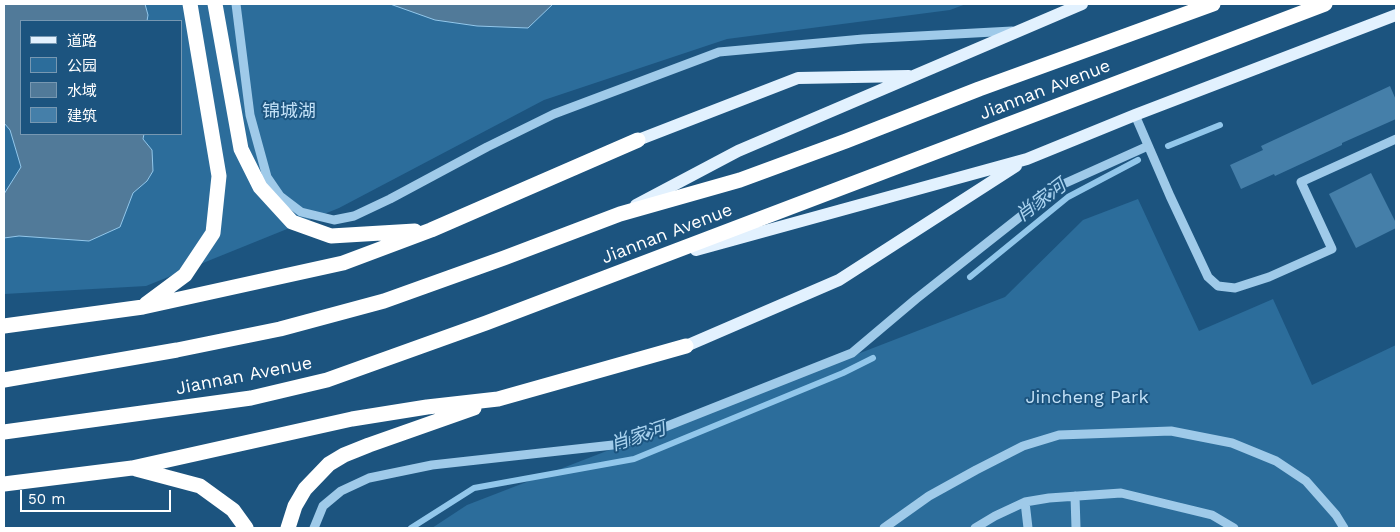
<!DOCTYPE html>
<meta charset="utf-8">
<style>
body{margin:0}
#map{position:relative;width:1400px;height:532px;overflow:hidden;background:#1c547f;font-family:"Work Sans","Noto Sans SC",sans-serif}
canvas{display:block}
.frame{position:absolute;inset:0;border:5px solid #fff;pointer-events:none}
.legend{position:absolute;left:20px;top:20px;width:162px;height:115px;box-sizing:border-box;background:#1c547f;border:1px solid #7798b2;margin:0;padding:6px 9px;list-style:none;font-size:15px;color:#fff}
.legend li{display:flex;align-items:center;gap:10px;height:25px}
.legend b{width:25px;border:1px solid #7798b2}
.scale{position:absolute;left:20px;top:490px;width:151px;height:22px;box-sizing:border-box;border:2px solid #fff;border-top:0;padding-left:6px;font-size:15px;line-height:18px;white-space:nowrap;color:#fff;-webkit-text-stroke:4px #1c547f;paint-order:stroke}
</style>
<div id="map">
<canvas width="1400" height="532"></canvas>
<div class="frame"></div>
<ul class="legend">
<li><b style="height:6px;background:#e2f1fe"></b>道路</li>
<li><b style="height:14px;background:#2c6d9b"></b>公园</li>
<li><b style="height:14px;background:#517a99"></b>水域</li>
<li><b style="height:14px;background:#457fa9"></b>建筑</li>
</ul>
<div class="scale">50 m</div>
</div>
<script>
const ctx = document.querySelector('canvas').getContext('2d');
ctx.lineJoin = 'round';
function fill(path, color) {
  ctx.fillStyle = color;
  ctx.fill(path, 'evenodd');
}
function shape(rows) {
  const path = new Path2D();
  for (const r of rows) {
    path.moveTo(r[0], r[1]);
    for (let i = 2; i < r.length; i += 2) path.lineTo(r[i], r[i + 1]);
  }
  return path;
}
function trace(path, color, width, dash) {
  ctx.strokeStyle = color;
  ctx.lineWidth = width;
  ctx.lineCap = dash ? 'butt' : 'round';
  ctx.setLineDash(dash || []);
  ctx.stroke(path);
}
function label(font, color, halo, rows, align = 'center') {
  ctx.font = font + ' "Work Sans","Noto Sans SC",sans-serif';
  ctx.lineWidth = 4;
  ctx.setLineDash([]);
  ctx.textBaseline = 'middle';
  ctx.strokeStyle = halo;
  ctx.fillStyle = color;
  for (const [text, x, y, turn = 0] of rows) {
    ctx.save();
    ctx.translate(x, y);
    ctx.rotate((+turn || 0) * Math.PI / 180);
    ctx.textAlign = isNaN(turn) ? turn : align;
    if (halo) ctx.strokeText(text, 0, 0);
    ctx.fillText(text, 0, 0);
    ctx.restore();
  }
}
const green = shape([
 [4,4,966,4,950,10,727,39,544,100,339,208,146,286,4,294],
 [21,21,181,21,181,134,21,134],
 [1138,199,1199,331,1273,299,1312,385,1396,345,1396,528,432,528,467,505,1005,297,1083,220]
]);
const water = shape([
 [4,4,145,4,148,15,147,21,21,21,21,134,144,134,143,139,152,150,153,171,147,181,133,193,120,227,89,241,19,236,4,238,4,194,21,167,10,130,4,123,4,4],
 [390,4,553,4,528,28,477,26,435,20,390,4]
]);
const stream = shape([
 [1168,146,1220,125],
 [970,277,1068,197,1138,160],
 [411,528,474,488,634,459,843,373,873,358]
]);
const building = shape([
 [1390,86,1396,100,1396,119,1342,143,1342,145,1275,176,1274,174,1241,189,1230,165,1263,150,1261,146],
 [1371,173,1396,223,1396,228,1356,248,1329,194]
]);
const minor = shape([
 [236,4,250,115,267,177,280,196,301,212,334,220,354,216,390,199,487,147,554,114,719,52,863,39,1012,31],
 [1135,115,1170,196,1208,277,1218,286,1235,288,1269,277,1332,249,1301,182,1396,139],
 [1075,496,1076,528],
 [1025,502,1028,528],
 [314,528,323,506,341,491,369,478,432,465,622,444,852,353,916,299,1059,186,1148,146],
 [884,528,929,496,976,470,1023,446,1059,435,1171,431,1232,443,1276,461,1306,481,1336,515,1344,528],
 [975,528,995,516,1025,502,1049,498,1121,493,1212,515,1234,528]
]);
const major = shape([
 [638,140,798,78,909,76],
 [636,205,738,151,1082,4],
 [696,250,1027,159,1135,115,1396,15],
 [686,346,839,280,1016,166]
]);
const highway = shape([
 [215,4,241,149,260,187,292,222,331,236,415,231],
 [146,304,185,275,213,233,219,176,190,4],
 [4,326,143,307,343,263,431,230,638,140],
 [4,380,177,350,280,329,384,301,504,258,620,214,740,180,846,141,979,89,1213,4],
 [4,432,251,398,327,380,486,323,1325,4],
 [136,469,200,486,233,510,246,528],
 [4,484,132,468,352,419,427,407,498,399,686,346],
 [288,528,295,506,305,489,329,464,344,455,369,445,474,408]
]);
const streetNames = [
 ["Jiannan Avenue",1045,90,-21],
 ["Jiannan Avenue",667,234,-21],
 ["Jiannan Avenue",244,376,-11]
];
const parkNames = [
 ["锦城湖",289,112],
 ["Jincheng Park",1087,398]
];
const waterNames = [
 ["肖家河",1041,201,-37],
 ["肖家河",638,437,-18]
];
fill(green, '#2c6d9b');
fill(water, '#517a99');
trace(water, '#92c7eb', 1);
trace(stream, '#92c7eb', 6);
fill(building, '#457fa9');
trace(minor, '#9fcae9', 9);
trace(major, '#e2f1fe', 12);
trace(highway, '#fff', 15);
label('18px', '#fff', '#1c547f', streetNames);
label('18px', '#c3e1f7', '#1c547f', parkNames);
label('italic 19px', '#abd4f0', '#1c547f', waterNames);
</script>
